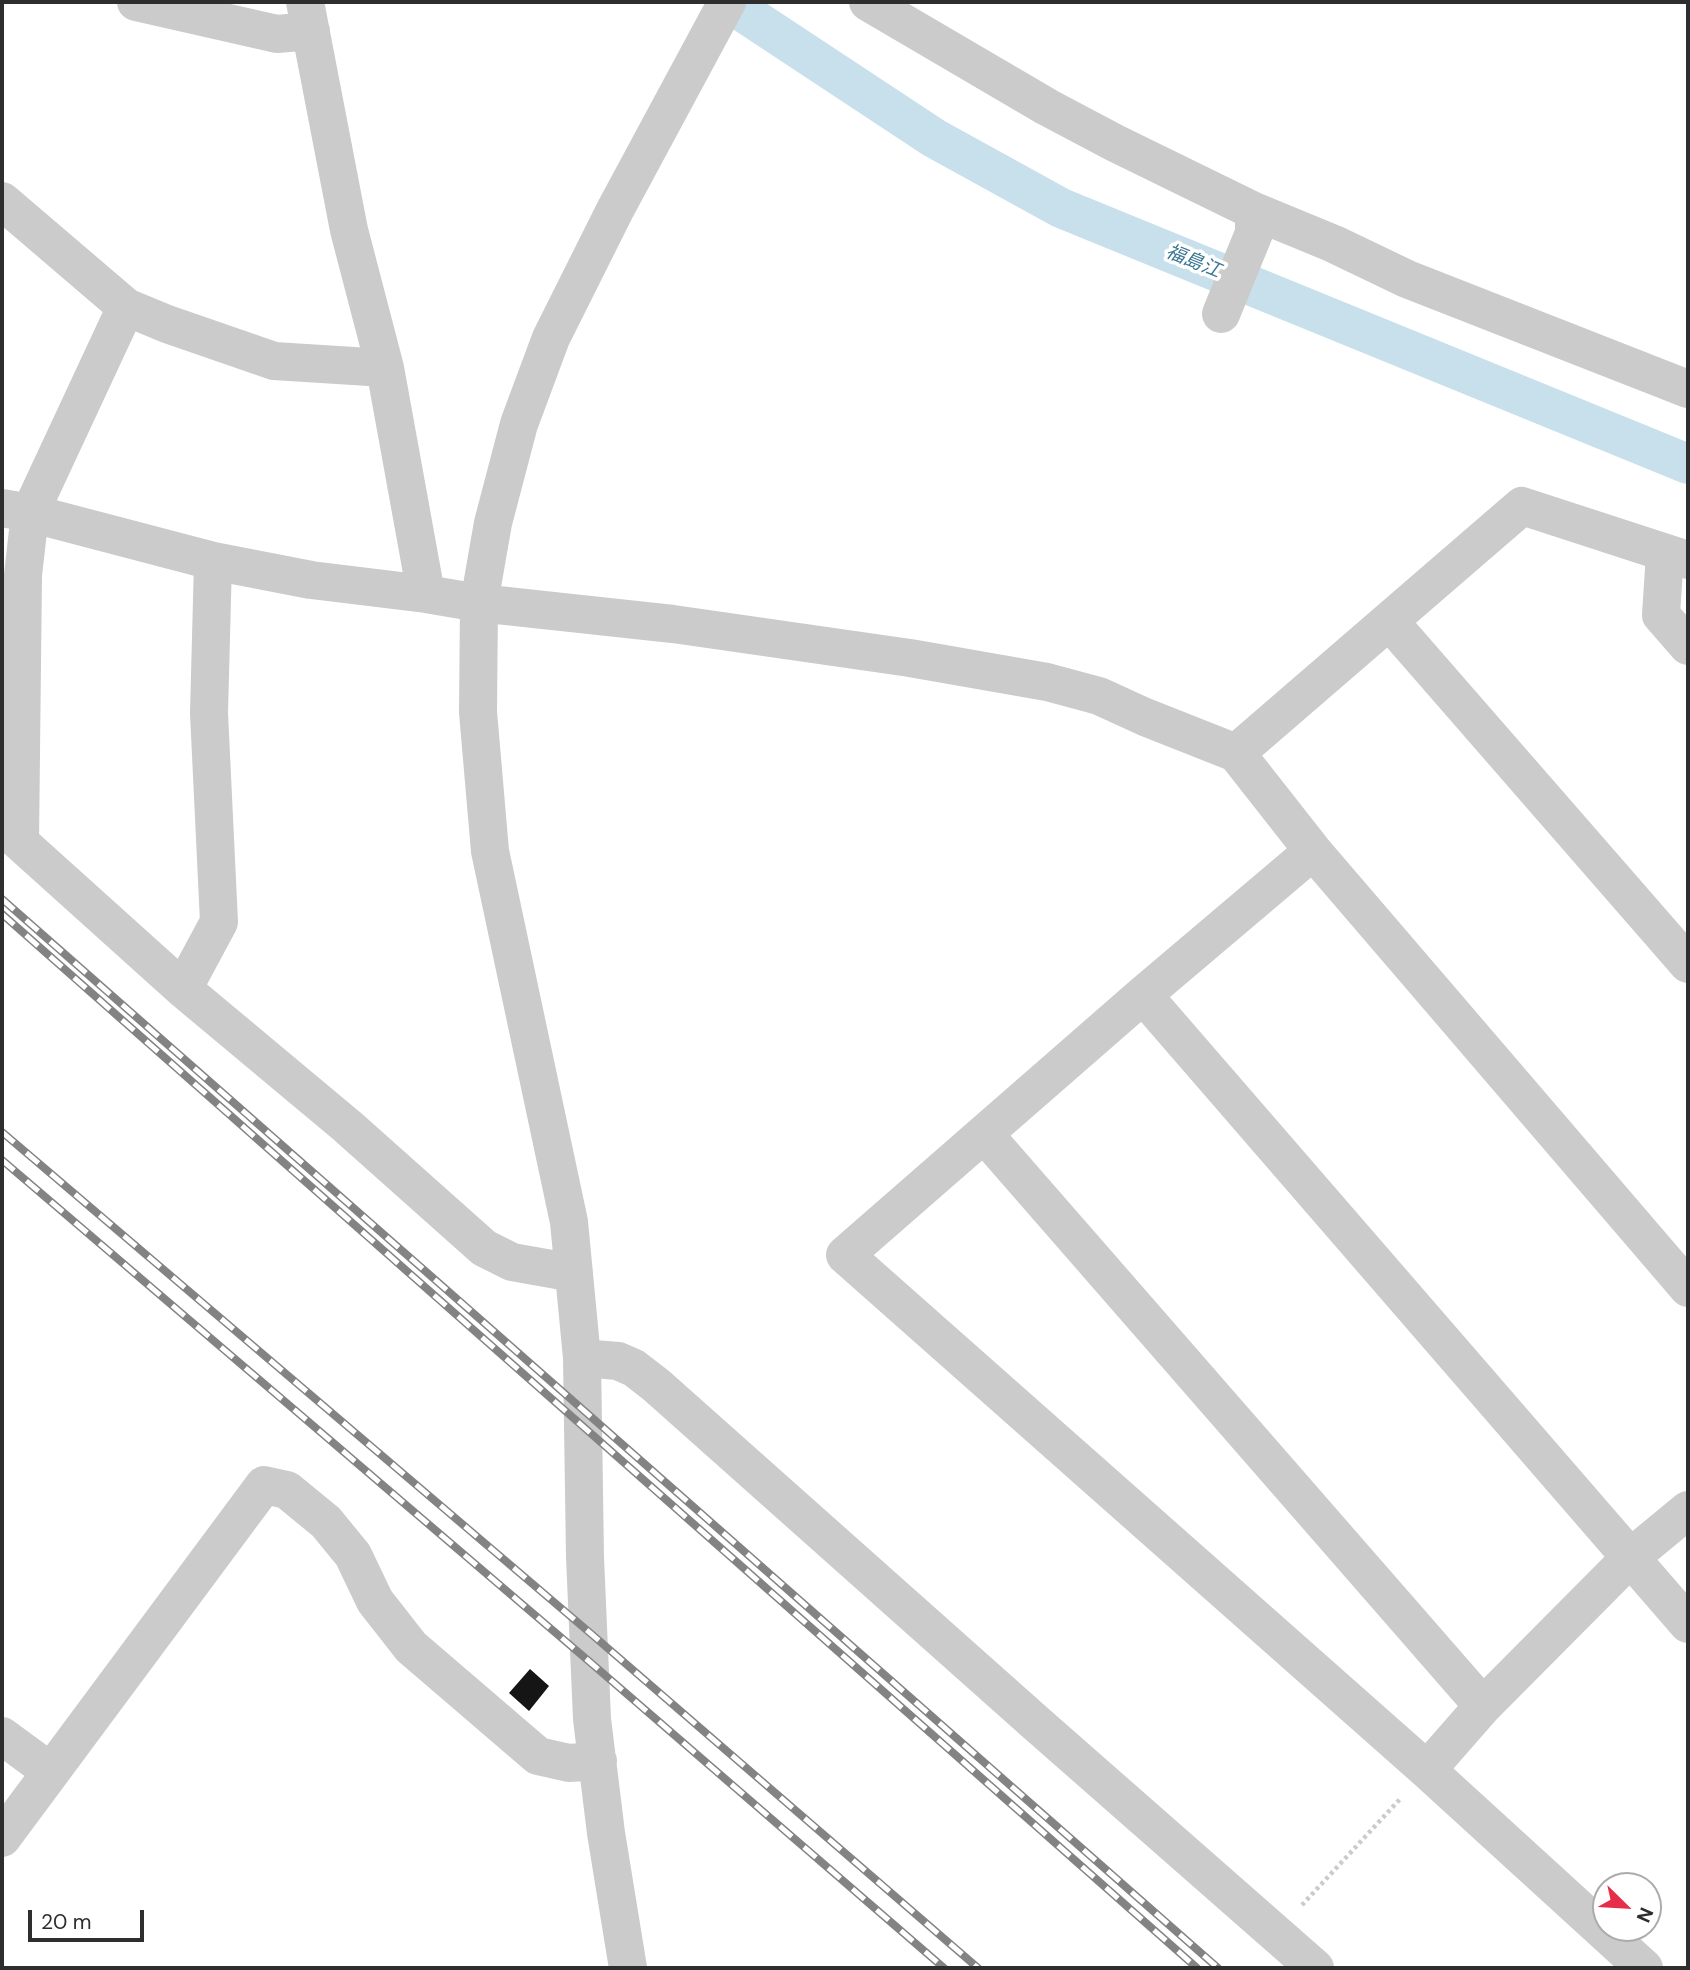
<!DOCTYPE html>
<meta charset="utf-8">
<style>
body{margin:0}
#map{position:relative;width:1690px;height:1970px;overflow:hidden;background:#fff;font-family:"DM Sans",sans-serif}
canvas{display:block}
.frame{position:absolute;inset:0;border:4px solid #2e2e2e;pointer-events:none}
.north{position:absolute;left:1592px;top:1872px;width:70px;height:70px;box-sizing:border-box;background:#fff;border:2px solid #ababab;border-radius:50%;rotate:114deg;font-size:19px;font-weight:700;line-height:28px;text-align:center;color:#2e2e2e}
.north::after{content:'';display:block;margin:auto;width:24px;height:32px;background:#e72e49;clip-path:polygon(50% 0,100% 100%,50% 72%,0 100%)}
.scale{position:absolute;left:28px;top:1910px;width:116px;height:32px;box-sizing:border-box;border:4px solid #2e2e2e;border-top:0;padding-left:9px;font-size:21px;line-height:24px;white-space:nowrap;color:#2e2e2e;-webkit-text-stroke:5px #fff;paint-order:stroke}
</style>
<div id="map">
<canvas width="1690" height="1970"></canvas>
<div class="frame"></div>
<div class="north">N</div>
<div class="scale">20 m</div>
</div>
<script>
const ctx = document.querySelector('canvas').getContext('2d');
ctx.lineJoin = 'round';
function shape(rows) {
  const path = new Path2D();
  for (const r of rows) {
    path.moveTo(r[0], r[1]);
    for (let i = 2; i < r.length; i += 2) path.lineTo(r[i], r[i + 1]);
  }
  return path;
}
function trace(path, color, width, dash) {
  ctx.strokeStyle = color;
  ctx.lineWidth = width;
  ctx.lineCap = dash ? 'butt' : 'round';
  ctx.setLineDash(dash || []);
  ctx.stroke(path);
}
function fill(path, color) {
  ctx.fillStyle = color;
  ctx.fill(path, 'evenodd');
}
function label(font, color, halo, rows, align = 'center') {
  ctx.font = font + ' "DM Sans","Noto Sans JP",sans-serif';
  ctx.lineWidth = 7;
  ctx.setLineDash([]);
  ctx.textBaseline = 'middle';
  ctx.strokeStyle = halo;
  ctx.fillStyle = color;
  for (const [text, x, y, turn = 0] of rows) {
    ctx.save();
    ctx.translate(x, y);
    ctx.rotate((+turn || 0) * Math.PI / 180);
    ctx.textAlign = isNaN(turn) ? turn : align;
    if (halo) ctx.strokeText(text, 0, 0);
    ctx.fillText(text, 0, 0);
    ctx.restore();
  }
}
const canal = shape([
 [728,2,934,138,1061,208,1688,464]
]);
const building = shape([
 [530,1669,549,1686,529,1711,509,1693]
]);
const path = shape([
 [1302,1905,1401,1798]
]);
const minor = shape([
 [136,2,277,34,311,31],
 [305,2,349,230,385,368,426,594,479,603,673,624,910,658,1047,682,1099,696,1145,717,1236,753,1313,851,1688,1288],
 [868,2,1047,107,1115,143,1254,211,1334,244,1407,279,1688,389],
 [2,201,126,307,167,324,274,361,385,368],
 [1221,314,1254,233,1254,211],
 [2,508,30,513,213,561,311,580,426,594],
 [1665,553,1661,615,1688,646],
 [1390,622,1688,964],
 [1236,753,1522,506,1688,560],
 [2,826,183,989,347,1126,484,1248,512,1262,574,1273],
 [20,842,23,575,30,513,126,307],
 [1313,851,1143,995,845,1255,1427,1770,1644,1968],
 [183,989,219,922,209,713,213,561],
 [1143,995,1688,1624],
 [984,1134,1483,1706],
 [582,1358,618,1361,634,1368,656,1385,1037,1724,1315,1968],
 [2,1736,51,1772],
 [1427,1770,1483,1706,1631,1557,1688,1510],
 [2,1838,264,1485,287,1490,326,1522,353,1555,375,1601,411,1647,538,1756,569,1763,598,1761],
 [628,1968,606,1833,592,1719,585,1557,582,1358,569,1222,490,851,478,712,479,603,493,523,519,424,551,338,615,210,727,2]
]);
const rail = shape([
 [2,899,1218,1968],
 [2,914,1197,1968],
 [2,1132,589,1632,978,1968],
 [2,1160,591,1663,944,1968]
]);
const waterNames = [
 ["福島江",1193,262,22]
];
trace(canal, '#c7e0ec', 40);
fill(building, '#151515');
trace(path, '#cbcbcb', 4.5, [3.5, 3.5]);
trace(minor, '#cbcbcb', 38);
trace(rail, '#838383', 8);
trace(rail, '#fff', 5, [16]);
label('italic 19px', '#3b7691', '#fff', waterNames);
</script>
